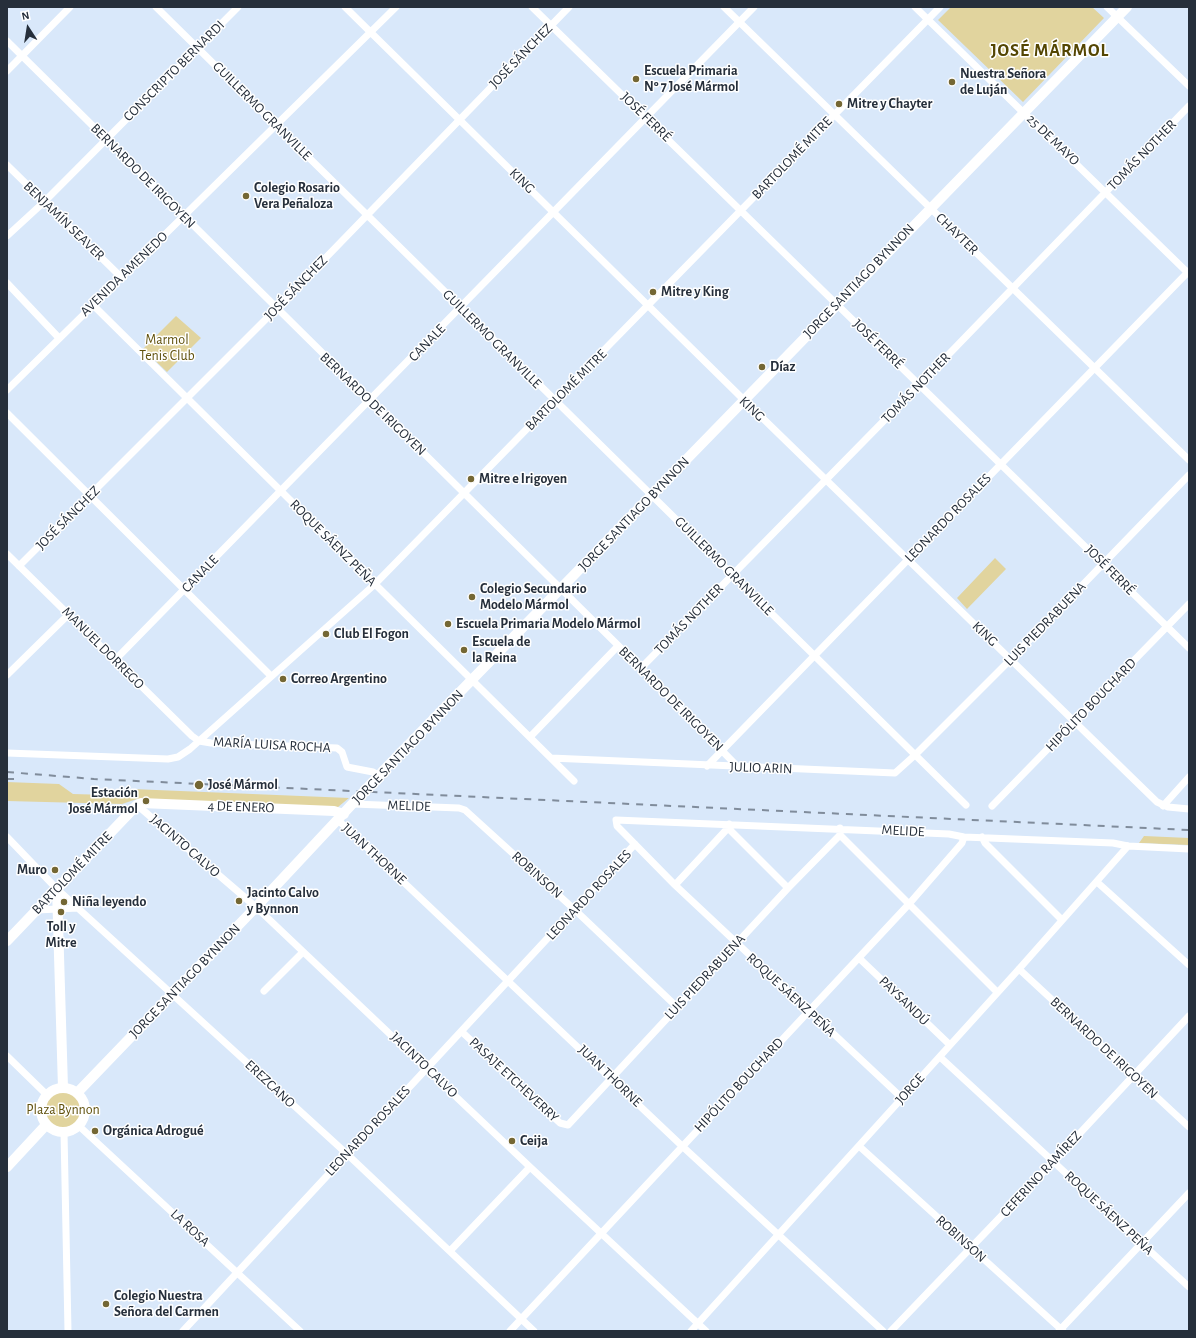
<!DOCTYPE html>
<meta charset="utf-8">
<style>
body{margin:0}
#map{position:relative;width:1196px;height:1338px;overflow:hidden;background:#d9e8fa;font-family:"Alegreya Sans",sans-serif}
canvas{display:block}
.frame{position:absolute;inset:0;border:8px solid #262f3b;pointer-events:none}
.north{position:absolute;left:8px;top:8px;width:40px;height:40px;-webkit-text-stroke:3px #fff;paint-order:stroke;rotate:348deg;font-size:11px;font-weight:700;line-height:16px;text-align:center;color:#262f3b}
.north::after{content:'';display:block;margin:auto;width:14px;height:18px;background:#262f3b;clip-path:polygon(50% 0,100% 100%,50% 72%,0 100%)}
</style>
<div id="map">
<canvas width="1196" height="1338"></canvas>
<div class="frame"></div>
<div class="north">N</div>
</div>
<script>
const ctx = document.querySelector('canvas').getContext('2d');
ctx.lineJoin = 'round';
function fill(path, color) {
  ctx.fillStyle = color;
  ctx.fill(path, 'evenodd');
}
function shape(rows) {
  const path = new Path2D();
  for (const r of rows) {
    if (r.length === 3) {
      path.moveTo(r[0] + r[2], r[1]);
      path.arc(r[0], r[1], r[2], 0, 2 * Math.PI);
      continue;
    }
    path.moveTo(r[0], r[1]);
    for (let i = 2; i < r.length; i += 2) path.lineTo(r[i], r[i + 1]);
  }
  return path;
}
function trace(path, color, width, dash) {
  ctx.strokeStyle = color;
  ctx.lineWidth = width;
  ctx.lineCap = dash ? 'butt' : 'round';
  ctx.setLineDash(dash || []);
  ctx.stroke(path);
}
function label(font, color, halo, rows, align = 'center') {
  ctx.font = font + ' "Alegreya Sans",sans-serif';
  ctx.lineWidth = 3;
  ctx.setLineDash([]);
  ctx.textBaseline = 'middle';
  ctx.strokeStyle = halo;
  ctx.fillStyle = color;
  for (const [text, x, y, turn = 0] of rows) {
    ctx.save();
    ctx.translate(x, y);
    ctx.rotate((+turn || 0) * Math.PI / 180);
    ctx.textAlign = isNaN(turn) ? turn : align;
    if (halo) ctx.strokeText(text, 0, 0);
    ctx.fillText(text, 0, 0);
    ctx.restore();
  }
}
const green = shape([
 [951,7,1092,7,1104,18,1023,102,938,20],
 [176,316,201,338,167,372,143,349],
 [995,558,1006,569,967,609,957,598],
 [7,782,59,784,73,794,108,795,132,789,349,798,338,807,137,799,122,804,7,801],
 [1144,836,1189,838,1189,845,1139,843],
 [63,1110,19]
]);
const street = shape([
 [156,7,966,805],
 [345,7,744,400,1157,802,1168,807,1189,809],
 [532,7,1189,648],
 [724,7,1189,460],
 [915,7,1189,274],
 [1107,7,1189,86],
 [7,41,641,668,738,767],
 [7,71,70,7],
 [7,165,121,277],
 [7,236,44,202,238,7],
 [7,283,59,338],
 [93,305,574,781],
 [7,390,396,7],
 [7,413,271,676],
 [7,554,192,736,199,741,211,743,337,748,342,752,347,767,373,772,379,776],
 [19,566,276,309,569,7],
 [115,660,754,7],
 [641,668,920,384,1189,106],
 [7,675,69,614],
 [530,737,618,646],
 [7,753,168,759,178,757,190,749,374,585,940,7],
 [551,758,895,773,915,755,1011,659,1189,475],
 [707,766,1189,271],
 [353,804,459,808,465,810,575,910,677,1007],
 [137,805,256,907,530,1167,706,1331],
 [992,806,1189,604],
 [1163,806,1189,777],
 [338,820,682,1146,883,1331],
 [728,828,788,888],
 [840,835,997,992],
 [7,837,57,889,347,1154,534,1331],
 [982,837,985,843,1062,920],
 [1097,882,1189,965],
 [675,885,728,828,729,824],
 [37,910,78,908],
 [859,958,950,1045],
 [1019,969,1189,1127],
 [264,991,303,952],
 [462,1032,560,1123,568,1125,788,888,840,835,840,828],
 [7,1056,47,1095],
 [940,1057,1189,1287],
 [902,1098,675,885,617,826,616,820,949,834,964,837,1113,843,1128,846,1189,849],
 [79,1126,300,1331],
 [64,1132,68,1331],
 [859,1146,1063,1331],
 [450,1251,530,1167],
 [183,1331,635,844],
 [510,1331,909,904,962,843,964,837],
 [691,1331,1019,969,1128,846],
 [891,1331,1054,1161,1189,1016],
 [1059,1331,1189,1193]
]);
const secondary = shape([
 [57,889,63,1088],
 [7,941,137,805,141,803,334,811,344,814],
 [63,1110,22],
 [77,1093,256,907,384,770,1127,7],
 [7,1167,46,1125]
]);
const rail = shape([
 [7,772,94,779,1189,830],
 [7,779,19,779]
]);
const markers = [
 [636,79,4,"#746734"],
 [952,82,4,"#746734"],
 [839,104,4,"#746734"],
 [246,196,4,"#746734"],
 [653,292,4,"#746734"],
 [762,367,4,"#746734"],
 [471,479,4,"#746734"],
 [472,597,4,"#746734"],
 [448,624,4,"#746734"],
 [326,634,4,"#746734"],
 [464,650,4,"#746734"],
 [283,679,4,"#746734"],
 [199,785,5,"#746734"],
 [146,801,4,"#746734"],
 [55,870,4,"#746734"],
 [239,901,4,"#746734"],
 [64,902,4,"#746734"],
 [61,912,4,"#746734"],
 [95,1131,4,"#746734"],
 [512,1141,4,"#746734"],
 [106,1304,4,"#746734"]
];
const streetNames = [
 ["JOSÉ SÁNCHEZ",521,56,-46],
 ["CONSCRIPTO BERNARDI",174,71,-45],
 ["GUILLERMO GRANVILLE",262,111,45],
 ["JOSÉ FERRÉ",646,117,44],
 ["25 DE MAYO",1053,140,44],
 ["TOMÁS NOTHER",1142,155,-46],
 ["BARTOLOMÉ MITRE",792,158,-46],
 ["BERNARDO DE IRIGOYEN",143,176,45],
 ["KING",522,181,45],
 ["BENJAMÍN SEAVER",64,221,44],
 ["CHAYTER",957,234,44],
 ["AVENIDA AMENEDO",124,274,-44],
 ["JORGE SANTIAGO BYNNON",859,281,-46],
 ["JOSÉ SÁNCHEZ",296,288,-46],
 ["GUILLERMO GRANVILLE",492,339,45],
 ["CANALE",427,343,-46],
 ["JOSÉ FERRÉ",878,344,44],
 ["TOMÁS NOTHER",916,388,-46],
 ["BARTOLOMÉ MITRE",566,390,-45],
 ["BERNARDO DE IRIGOYEN",373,404,44],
 ["KING",752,409,44],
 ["JORGE SANTIAGO BYNNON",634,514,-46],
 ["JOSÉ SÁNCHEZ",68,518,-45],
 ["LEONARDO ROSALES",948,518,-46],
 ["ROQUE SÁENZ PEÑA",333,543,45],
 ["GUILLERMO GRANVILLE",724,566,45],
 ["JOSÉ FERRÉ",1110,570,45],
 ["CANALE",200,574,-46],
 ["TOMÁS NOTHER",689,619,-46],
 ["LUIS PIEDRABUENA",1045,624,-46],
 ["KING",985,634,44],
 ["MANUEL DORREGO",103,648,45],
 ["BERNARDO DE IRIGOYEN",671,699,45],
 ["HIPÓLITO BOUCHARD",1091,705,-46],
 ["MARÍA LUISA ROCHA",272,745,3],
 ["JORGE SANTIAGO BYNNON",408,747,-46],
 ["JULIO ARIN",761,768,2],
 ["MELIDE",409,806,2],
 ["4 DE ENERO",241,807,2],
 ["MELIDE",903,831,3],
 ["JACINTO CALVO",185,846,41],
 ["JUAN THORNE",374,854,43],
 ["BARTOLOMÉ MITRE",72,873,-46],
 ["ROBINSON",537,875,42],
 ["LEONARDO ROSALES",589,895,-47],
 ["LUIS PIEDRABUENA",705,977,-47],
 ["JORGE SANTIAGO BYNNON",185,981,-46],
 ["ROQUE SÁENZ PEÑA",791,995,43],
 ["PAYSANDÚ",904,1001,44],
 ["BERNARDO DE IRIGOYEN",1104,1048,43],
 ["JACINTO CALVO",424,1065,44],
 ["JUAN THORNE",610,1076,44],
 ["PASAJE ETCHEVERRY",514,1080,43],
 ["EREZCANO",270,1084,43],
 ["HIPÓLITO BOUCHARD",739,1085,-47],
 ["JORGE",910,1089,-48],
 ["LEONARDO ROSALES",368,1131,-47],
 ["CEFERINO RAMÍREZ",1041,1174,-47],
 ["ROQUE SÁENZ PEÑA",1109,1213,43],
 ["LA ROSA",190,1228,43],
 ["ROBINSON",961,1239,42]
];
const poiNames = [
 ["Escuela Primaria",644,71],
 ["Nº 7 José Mármol",644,87],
 ["Nuestra Señora",960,74],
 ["de Luján",960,90],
 ["Mitre y Chayter",847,104],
 ["Colegio Rosario",254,188],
 ["Vera Peñaloza",254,204],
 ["Mitre y King",661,292],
 ["Díaz",770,367],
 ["Mitre e Irigoyen",479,479],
 ["Colegio Secundario",480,589],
 ["Modelo Mármol",480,605],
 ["Escuela Primaria Modelo Mármol",456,624],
 ["Club El Fogon",334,634],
 ["Escuela de",472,642],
 ["la Reina",472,658],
 ["Correo Argentino",291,679],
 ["José Mármol",208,785],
 ["Estación",138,793,"right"],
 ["José Mármol",138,809,"right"],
 ["Muro",47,870,"right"],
 ["Jacinto Calvo",247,893],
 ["y Bynnon",247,909],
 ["Niña leyendo",72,902],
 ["Toll y",61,927,"center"],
 ["Mitre",61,943,"center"],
 ["Orgánica Adrogué",103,1131],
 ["Ceija",520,1141],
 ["Colegio Nuestra",114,1296],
 ["Señora del Carmen",114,1312]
];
const parkNames = [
 ["Marmol",167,340],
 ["Tenis Club",167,356],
 ["Plaza Bynnon",63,1110]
];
const districtNames = [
 ["JOSÉ MÁRMOL",1050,51]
];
fill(green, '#e1d49e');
trace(street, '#fff', 7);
trace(secondary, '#fff', 10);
trace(rail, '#808c9b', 2, [7, 7]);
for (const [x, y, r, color] of markers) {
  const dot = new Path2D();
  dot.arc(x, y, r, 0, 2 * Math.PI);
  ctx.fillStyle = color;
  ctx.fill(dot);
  trace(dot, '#fff', 1.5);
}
label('14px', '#262f3b', '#fff', streetNames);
label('bold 14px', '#262f3b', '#fff', poiNames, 'left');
label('14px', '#61520e', '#fff', parkNames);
ctx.letterSpacing = '1px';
label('bold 18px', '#544603', '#fff', districtNames);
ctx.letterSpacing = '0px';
</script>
